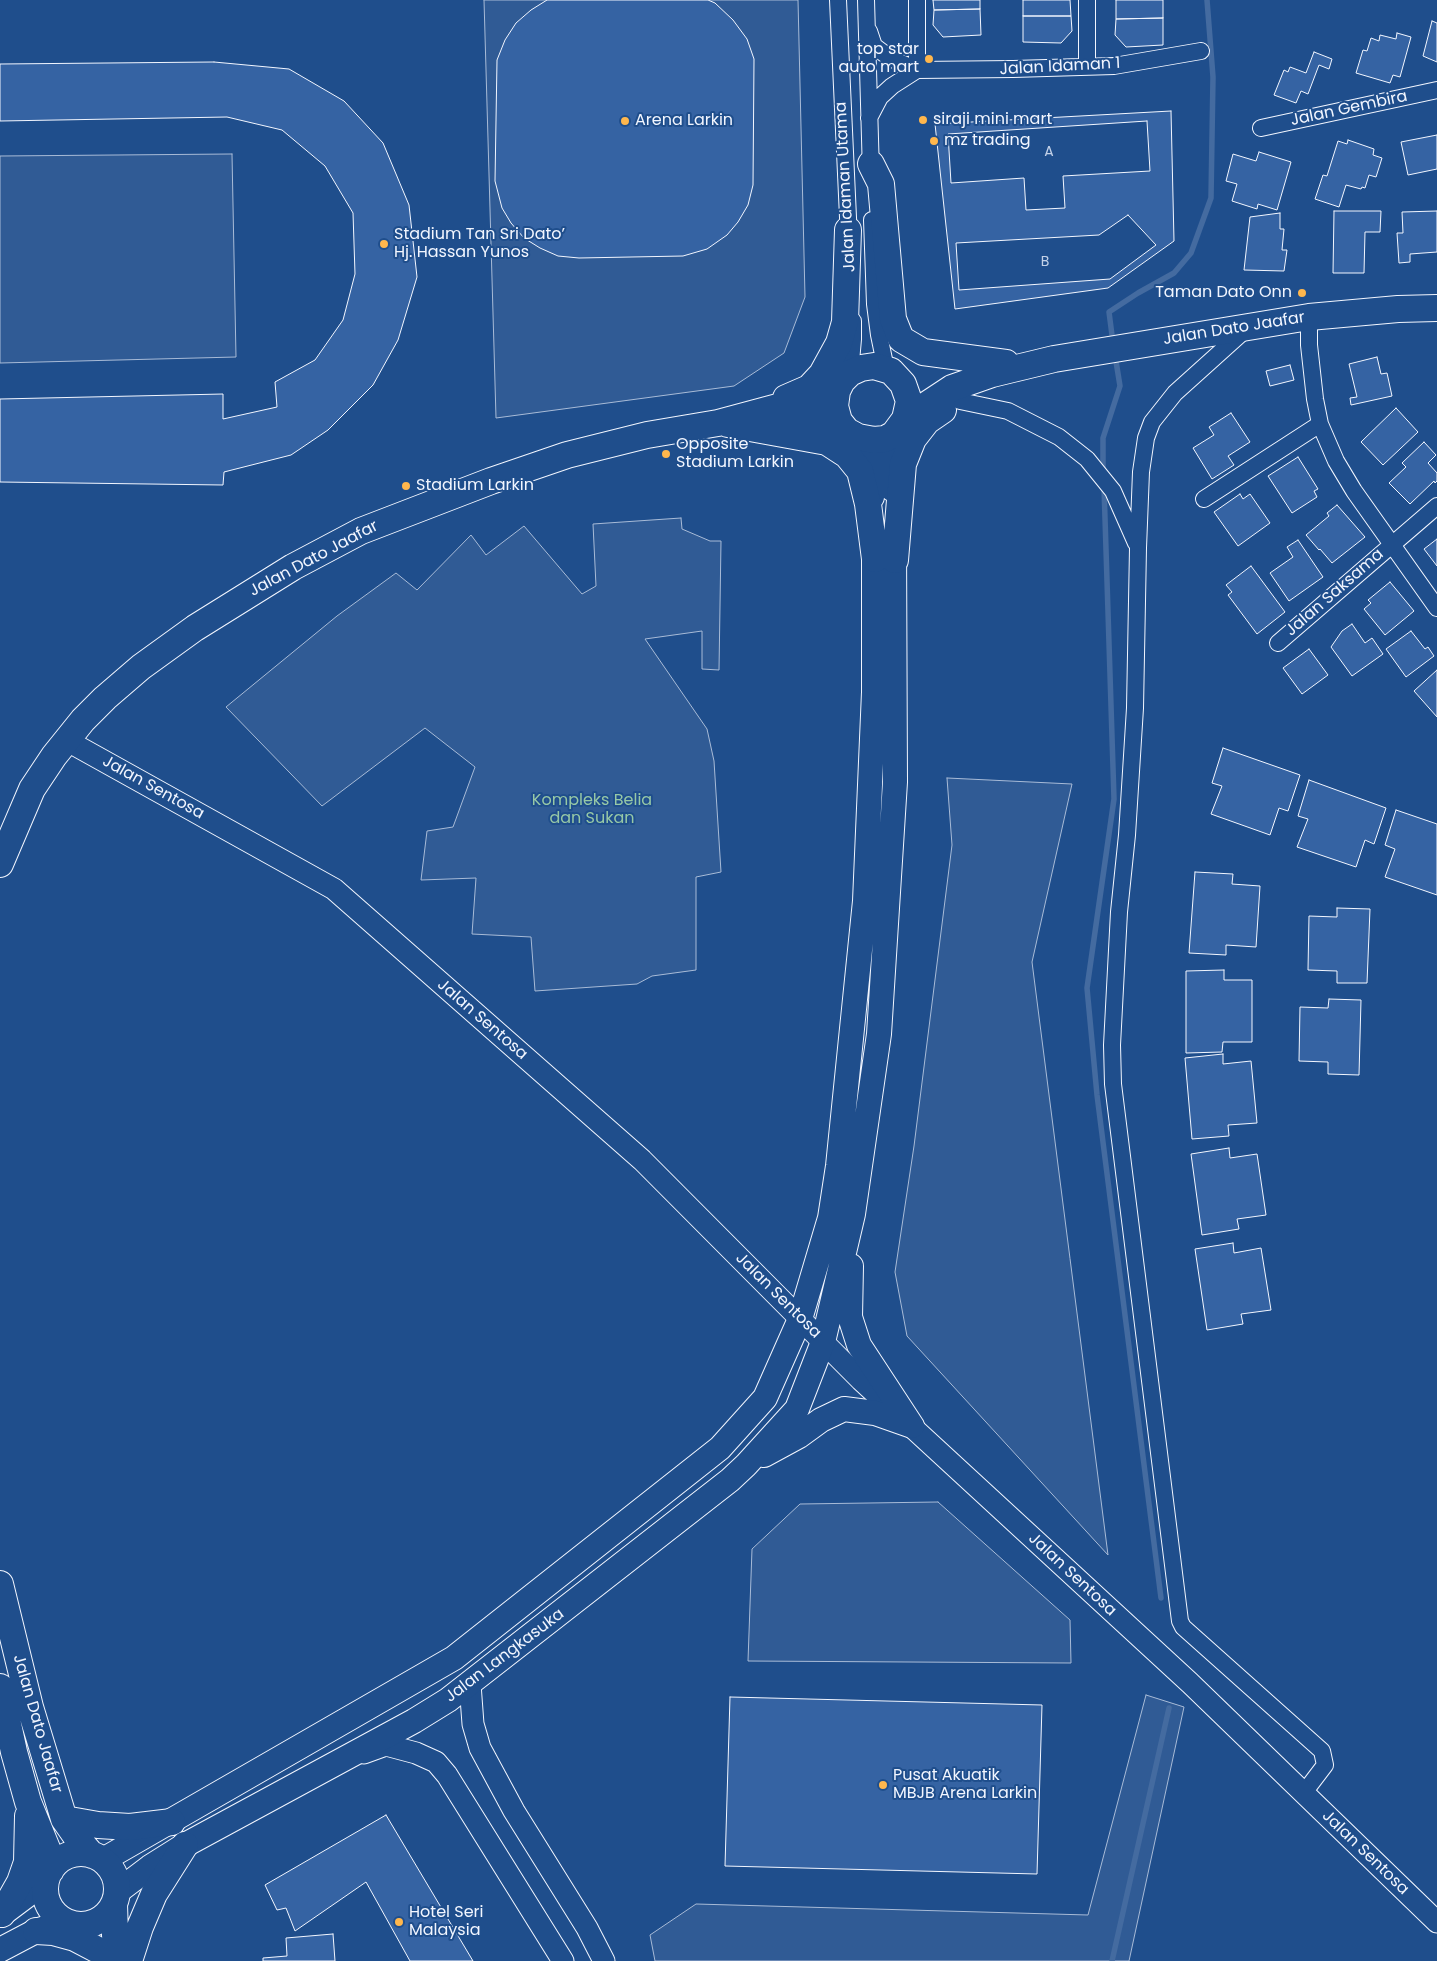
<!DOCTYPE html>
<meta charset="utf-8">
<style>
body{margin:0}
canvas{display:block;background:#1f4e8c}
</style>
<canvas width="1437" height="1961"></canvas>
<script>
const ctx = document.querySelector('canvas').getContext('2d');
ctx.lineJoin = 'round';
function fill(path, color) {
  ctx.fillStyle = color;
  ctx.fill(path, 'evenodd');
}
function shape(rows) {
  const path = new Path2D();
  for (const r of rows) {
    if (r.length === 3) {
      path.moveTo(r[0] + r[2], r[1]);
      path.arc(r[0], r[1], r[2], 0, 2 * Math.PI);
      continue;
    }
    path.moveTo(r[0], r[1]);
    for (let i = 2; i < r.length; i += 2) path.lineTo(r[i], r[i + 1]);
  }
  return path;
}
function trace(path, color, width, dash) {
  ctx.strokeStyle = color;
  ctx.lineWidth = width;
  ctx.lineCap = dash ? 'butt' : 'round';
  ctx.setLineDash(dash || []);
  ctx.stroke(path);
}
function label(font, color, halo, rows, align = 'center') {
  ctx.font = font + ' Poppins,sans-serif';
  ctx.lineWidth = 4;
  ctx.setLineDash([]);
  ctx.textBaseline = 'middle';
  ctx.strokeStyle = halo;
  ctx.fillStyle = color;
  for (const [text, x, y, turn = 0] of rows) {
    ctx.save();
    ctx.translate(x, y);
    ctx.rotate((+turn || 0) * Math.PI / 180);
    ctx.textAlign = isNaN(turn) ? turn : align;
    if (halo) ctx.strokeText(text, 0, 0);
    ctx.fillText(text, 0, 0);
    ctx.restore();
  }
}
const built = shape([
 [484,0,798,0,805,297,784,353,734,386,496,418,484,0],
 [232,154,236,357,0,363,0,156,232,154],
 [681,518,682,529,710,541,721,541,719,670,702,669,702,631,645,639,707,729,714,761,721,872,696,877,696,970,652,976,637,984,535,991,531,937,472,934,476,878,421,880,427,831,453,827,475,767,425,728,322,806,226,707,337,616,396,573,417,590,471,535,486,555,524,526,582,594,596,586,593,524,681,518],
 [947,778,1072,784,1032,962,1108,1555,907,1336,895,1272,914,1146,952,845,947,778],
 [938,1502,1070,1620,1071,1663,748,1661,752,1549,800,1504,938,1502],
 [1146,1695,1184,1707,1129,1961,655,1961,650,1935,696,1904,1088,1915,1146,1695]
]);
const stream = shape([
 [1113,343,1109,312,1138,293,1174,273,1191,253,1211,198,1213,77,1207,0],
 [1103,472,1103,438,1120,386,1115,355],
 [1104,487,1114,799,1087,988,1097,1095,1161,1598],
 [1112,1961,1169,1708]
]);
const building = shape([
 [547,0,708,0,715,3,733,20,747,39,754,59,753,185,748,205,738,222,727,235,707,249,683,256,579,258,558,256,540,248,524,238,511,223,502,208,495,181,497,60,505,40,516,23,531,10,547,0],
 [933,0,980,0,980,9,934,10,933,0],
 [1023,0,1070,0,1071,16,1023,16,1023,0],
 [1116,0,1163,0,1163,18,1116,19,1116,0],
 [980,9,981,35,943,37,933,25,934,10,980,9],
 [1023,16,1071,16,1072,31,1061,43,1023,42,1023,16],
 [1163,18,1163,45,1126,47,1115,35,1116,19,1163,18],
 [1432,21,1437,23,1437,62,1423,56,1432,21],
 [1397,33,1411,37,1400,77,1393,75,1390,83,1356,73,1363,50,1367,51,1371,38,1379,41,1380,35,1396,39,1397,33],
 [1314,52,1332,59,1329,69,1319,65,1308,94,1301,91,1296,103,1274,95,1284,70,1288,72,1290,67,1306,73,1314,52],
 [214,62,289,69,344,101,383,143,409,205,417,277,398,340,373,385,328,430,291,455,224,472,223,485,0,482,0,399,223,394,223,419,277,407,275,382,315,360,343,320,355,274,353,213,325,166,282,130,227,117,0,121,0,64,214,62],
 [1171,111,1174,241,1108,288,955,309,935,124,1171,111],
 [1147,121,1150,171,1063,176,1065,208,1026,210,1024,178,951,183,948,134,1147,121],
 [1437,135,1437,169,1408,175,1401,142,1437,135],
 [1348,140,1374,149,1373,155,1382,158,1376,177,1369,175,1365,188,1362,187,1361,189,1346,185,1339,207,1315,199,1323,175,1327,176,1338,141,1347,144,1348,140],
 [1259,152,1291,162,1277,210,1258,204,1257,209,1232,201,1237,184,1226,181,1233,154,1256,161,1259,152],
 [1334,211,1381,211,1380,232,1365,232,1364,273,1333,273,1334,211],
 [1437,211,1437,252,1410,254,1410,262,1399,263,1397,233,1403,233,1402,212,1437,211],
 [1280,213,1280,229,1284,229,1282,250,1287,250,1284,271,1244,270,1250,217,1280,213],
 [1128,215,1156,245,1110,279,959,290,956,243,1099,235,1128,215],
 [1377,357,1381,374,1387,373,1392,396,1351,405,1350,398,1357,397,1349,364,1377,357],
 [1290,365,1294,380,1270,386,1266,371,1290,365],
 [1396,408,1418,432,1383,465,1361,442,1396,408],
 [1231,413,1250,442,1228,456,1234,465,1212,479,1193,448,1214,435,1209,427,1231,413],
 [1424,442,1436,455,1428,463,1437,473,1437,481,1435,483,1434,481,1410,504,1389,483,1406,467,1402,463,1424,442],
 [1298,457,1318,489,1314,491,1317,497,1292,513,1268,476,1298,457],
 [1240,494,1243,499,1250,494,1270,523,1238,546,1214,512,1240,494],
 [1337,505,1365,537,1332,563,1320,549,1319,550,1306,535,1329,516,1327,513,1337,505],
 [1437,539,1437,566,1424,549,1437,539],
 [1298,540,1323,577,1289,601,1270,573,1293,557,1287,547,1298,540],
 [1251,566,1285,612,1257,634,1228,595,1232,592,1226,585,1251,566],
 [1390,582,1414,611,1385,635,1364,609,1371,603,1368,600,1390,582],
 [1352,624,1365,643,1372,638,1383,654,1352,676,1331,647,1342,631,1352,624],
 [1411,631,1425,649,1428,647,1434,656,1406,677,1386,649,1411,631],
 [1309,649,1328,675,1302,694,1283,668,1309,649],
 [1437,670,1437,717,1414,691,1437,670],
 [1223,748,1300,775,1288,811,1279,808,1270,835,1211,814,1222,786,1212,783,1223,748],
 [1309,780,1386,808,1374,844,1365,840,1356,867,1297,847,1308,819,1298,816,1309,780],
 [1396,810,1437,824,1437,895,1385,877,1395,849,1385,845,1396,810],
 [1195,872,1233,874,1232,884,1260,886,1256,947,1226,945,1226,955,1189,953,1195,872],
 [1337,908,1370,909,1367,983,1337,983,1337,971,1308,970,1309,916,1337,917,1337,908],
 [1224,970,1224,980,1252,980,1252,1042,1223,1042,1222,1052,1186,1053,1186,971,1224,970],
 [1329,999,1361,1000,1359,1075,1328,1074,1328,1062,1299,1061,1300,1007,1328,1008,1329,999],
 [1223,1054,1223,1064,1251,1061,1257,1123,1228,1125,1229,1136,1192,1139,1185,1058,1223,1054],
 [1229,1148,1230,1158,1257,1154,1266,1215,1237,1219,1239,1229,1202,1235,1191,1154,1229,1148],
 [1233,1243,1234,1253,1261,1248,1271,1310,1241,1314,1243,1324,1207,1330,1195,1249,1233,1243],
 [730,1697,1042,1705,1037,1874,725,1866,730,1697],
 [386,1815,473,1961,410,1961,366,1882,295,1931,286,1908,277,1910,265,1885,386,1815],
 [333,1934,335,1961,263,1961,263,1958,287,1956,286,1938,333,1934]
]);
const minor = shape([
 [838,0,849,239],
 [866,0,871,173],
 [917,0,917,70],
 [1087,0,1087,67],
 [869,31,874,46,890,58,917,70,1013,69,1114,66,1201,51],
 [869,118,880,97,892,86,917,70],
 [1261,128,1437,90],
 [872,220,875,304,879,335,886,369],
 [1309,317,1309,345,1315,399,1320,424,1336,461,1354,491,1437,608],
 [1245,330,1175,393,1152,422,1146,438,1141,472,1138,548,1135,708,1127,835,1119,912,1112,1045,1113,1084,1180,1621,1183,1627,1322,1751,1325,1765,1303,1794],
 [850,373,853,339,853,321],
 [960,401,1008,411,1059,437,1087,459,1113,491,1136,543],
 [1204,499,1320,424],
 [1278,643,1437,506]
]);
const tertiary = shape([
 [66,740,334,889,642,1160,861,1380,1190,1683,1437,1922],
 [470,1684,473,1724,480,1748,514,1811,587,1928,604,1961],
 [364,1753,386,1745,416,1753,436,1762,447,1775,563,1961]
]);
const secondary = shape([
 [858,437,866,448,871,460,872,497],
 [892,489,891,465,894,434],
 [851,1266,850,1317,859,1345,912,1426],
 [764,1455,799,1436,821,1420,844,1409,875,1413,912,1426],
 [103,1860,454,1658,720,1448,765,1398,800,1319,830,1218,838,1166,865,901,874,692,874,540],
 [117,1892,150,1867,185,1845,414,1721,448,1700,730,1480,746,1465,797,1409,823,1342,853,1214,879,1034,895,782,894,540],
 [2,1914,46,1881],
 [0,1950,36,1931,55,1925]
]);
const primary = shape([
 [871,164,881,184,893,319,901,339,923,352,1006,363],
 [874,366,891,371,903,384,909,401,905,419,894,434,885,439,874,440,858,437,847,431,839,421,835,406,837,391,842,381,850,373,861,368,874,366],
 [786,398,809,388,822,374,839,343,845,322,848,230],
 [905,419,952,388,992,374,1054,359,1309,317,1398,309,1437,308],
 [777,420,839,421],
 [728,424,827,442,847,455,860,471,868,504,875,559],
 [895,560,903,464,913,439,927,421,943,410],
 [0,864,32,789,54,756,83,720,105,698,141,667,195,628,293,567,361,531,491,481,567,455,647,435,718,423,837,391],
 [0,1584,30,1707,64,1819,78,1839,92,1855],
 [0,1687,14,1752,28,1802,48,1851,51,1870],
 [64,1819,98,1825,130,1827,172,1822],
 [81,1889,36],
 [114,1904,115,1935,122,1961],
 [2,1914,20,1882,27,1862,28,1816],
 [36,1931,53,1932,75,1938,115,1959],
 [129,1961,140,1927,154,1894,185,1845]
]);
const markers = [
 [929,59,5,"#ffb74d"],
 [923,120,5,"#ffb74d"],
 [625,121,5,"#ffb74d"],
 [934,141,5,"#ffb74d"],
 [384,244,5,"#ffb74d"],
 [1302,293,5,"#ffb74d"],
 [666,454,5,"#ffb74d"],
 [406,486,5,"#ffb74d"],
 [883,1785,5,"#ffb74d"],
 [399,1922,5,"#ffb74d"]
];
const numberNames = [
 ["A",1049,152],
 ["B",1045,262]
];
const poiNames = [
 ["top star",919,50,"right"],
 ["auto mart",919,68,"right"],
 ["siraji mini mart",933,120],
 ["Arena Larkin",635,121],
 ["mz trading",944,141],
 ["Stadium Tan Sri Dato’",394,235],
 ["Hj. Hassan Yunos",394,253],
 ["Taman Dato Onn",1292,293,"right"],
 ["Opposite",676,445],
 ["Stadium Larkin",676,463],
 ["Stadium Larkin",416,486],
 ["Pusat Akuatik",893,1776],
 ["MBJB Arena Larkin",893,1794],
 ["Hotel Seri",409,1913],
 ["Malaysia",409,1931]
];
const streetNames = [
 ["Jalan Idaman 1",1060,67,-3],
 ["Jalan Gembira",1349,109,-12],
 ["Jalan Idaman Utama",846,187,-93],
 ["Jalan Dato Jaafar",1234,329,-9],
 ["Jalan Dato Jaafar",314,559,-28],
 ["Jalan Saksama",1335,593,-41],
 ["Jalan Sentosa",153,788,29],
 ["Jalan Sentosa",482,1020,41],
 ["Jalan Sentosa",778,1296,45],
 ["Jalan Sentosa",1072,1575,43],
 ["Jalan Langkasuka",505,1656,-37],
 ["Jalan Dato Jaafar",37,1724,74],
 ["Jalan Sentosa",1365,1853,44]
];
const parkNames = [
 ["Kompleks Belia",592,801],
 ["dan Sukan",592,819]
];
fill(built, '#305b95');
trace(built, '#a8bbd7', 1);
trace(stream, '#446ba0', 5.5);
fill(building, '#3563a3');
trace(building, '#f2f6ff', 1);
trace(minor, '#f2f6ff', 18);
trace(tertiary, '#f2f6ff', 23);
trace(secondary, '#f2f6ff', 26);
trace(primary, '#f2f6ff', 28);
trace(minor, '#1f4e8c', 16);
trace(tertiary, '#1f4e8c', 21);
trace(secondary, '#1f4e8c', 24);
trace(primary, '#1f4e8c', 26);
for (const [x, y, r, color] of markers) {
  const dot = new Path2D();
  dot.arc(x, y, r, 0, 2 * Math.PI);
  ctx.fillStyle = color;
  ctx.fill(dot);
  trace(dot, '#1f4e8c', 2);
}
label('14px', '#c3d1e8', null, numberNames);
label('16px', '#f2f6ff', '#1f4e8c', poiNames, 'left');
label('16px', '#f2f6ff', '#1f4e8c', streetNames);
label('16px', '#97c8a6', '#1f4e8c', parkNames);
</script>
